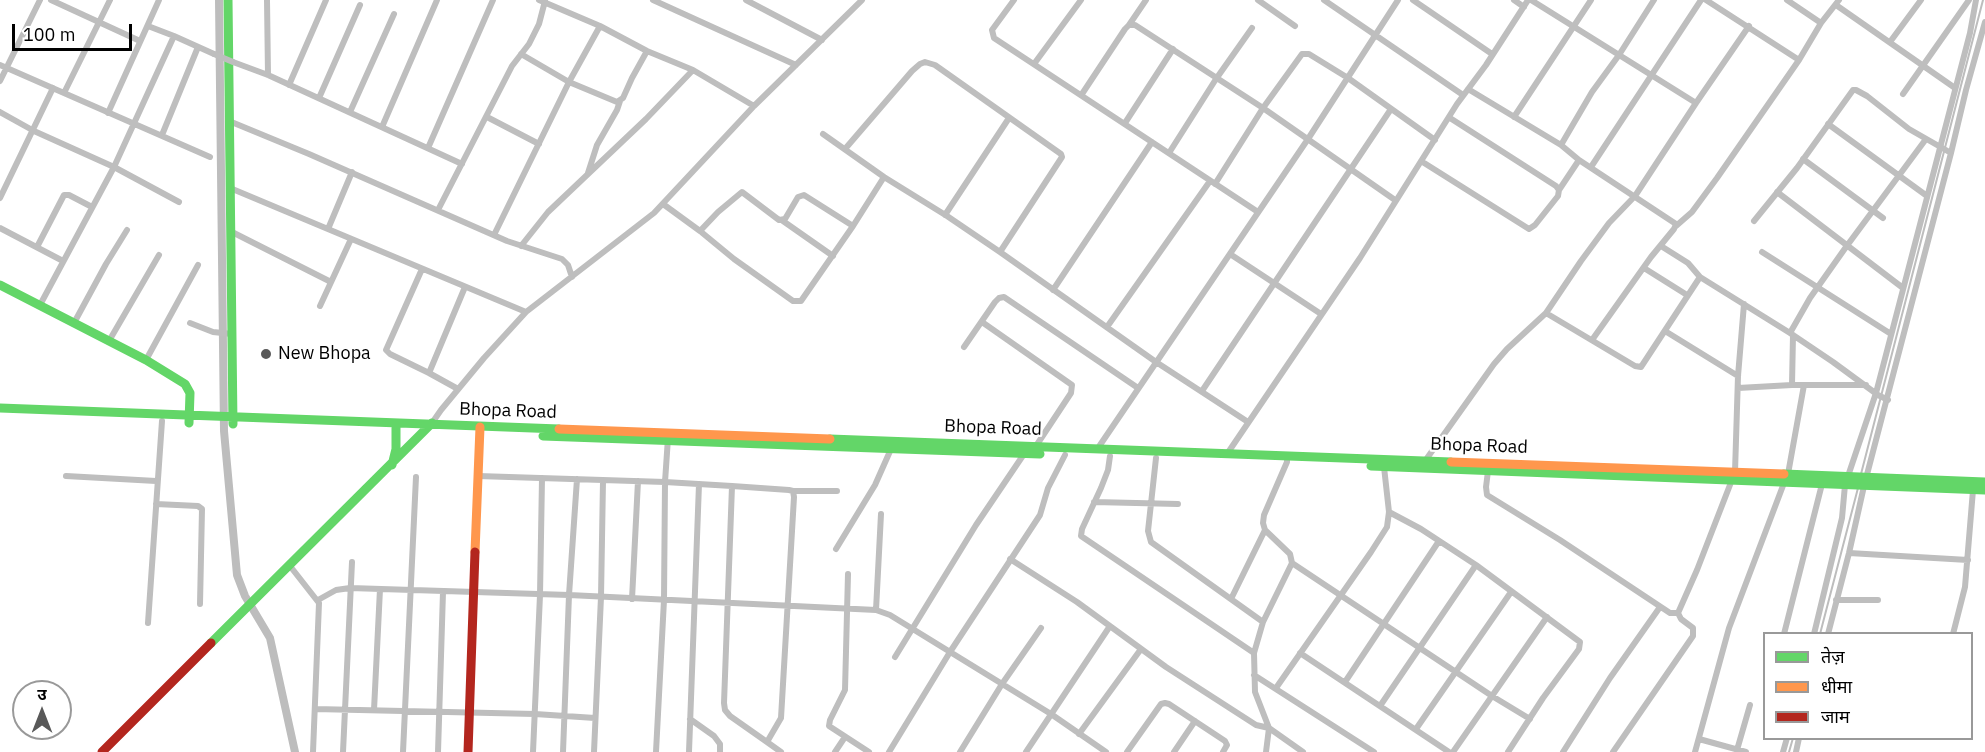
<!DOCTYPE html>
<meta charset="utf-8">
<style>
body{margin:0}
#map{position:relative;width:1985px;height:752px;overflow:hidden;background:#fff;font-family:"IBM Plex Sans","Noto Sans Devanagari",sans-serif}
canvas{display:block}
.legend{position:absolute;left:1763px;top:632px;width:210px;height:108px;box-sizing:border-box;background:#fff;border:2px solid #999;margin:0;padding:8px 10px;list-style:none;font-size:18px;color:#000}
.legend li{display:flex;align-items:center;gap:12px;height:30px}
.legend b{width:30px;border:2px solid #999}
.north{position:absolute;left:12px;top:680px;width:60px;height:60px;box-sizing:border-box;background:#fff;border:2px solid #999;border-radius:50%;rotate:0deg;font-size:16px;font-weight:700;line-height:24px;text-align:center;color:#000}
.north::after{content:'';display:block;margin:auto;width:21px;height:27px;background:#595959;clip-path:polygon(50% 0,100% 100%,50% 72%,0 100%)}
.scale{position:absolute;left:12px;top:24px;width:120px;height:27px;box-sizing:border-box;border:3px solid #000;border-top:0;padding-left:8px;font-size:18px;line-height:21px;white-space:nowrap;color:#000;-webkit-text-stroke:4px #fff;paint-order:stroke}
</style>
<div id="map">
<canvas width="1985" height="752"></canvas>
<ul class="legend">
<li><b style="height:8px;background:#63d668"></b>तेज़</li>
<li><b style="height:8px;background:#ff974d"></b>धीमा</li>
<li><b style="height:8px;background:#b3261e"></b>जाम</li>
</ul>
<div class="north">उ</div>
<div class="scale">100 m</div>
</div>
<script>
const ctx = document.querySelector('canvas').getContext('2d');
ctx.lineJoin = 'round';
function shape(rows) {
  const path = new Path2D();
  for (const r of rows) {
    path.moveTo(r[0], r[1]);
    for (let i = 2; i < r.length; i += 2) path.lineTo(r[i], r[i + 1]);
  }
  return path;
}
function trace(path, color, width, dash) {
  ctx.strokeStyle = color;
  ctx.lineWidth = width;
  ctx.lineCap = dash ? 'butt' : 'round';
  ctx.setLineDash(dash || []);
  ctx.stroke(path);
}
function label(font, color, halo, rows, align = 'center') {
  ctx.font = font + ' "IBM Plex Sans",sans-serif';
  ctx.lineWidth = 4.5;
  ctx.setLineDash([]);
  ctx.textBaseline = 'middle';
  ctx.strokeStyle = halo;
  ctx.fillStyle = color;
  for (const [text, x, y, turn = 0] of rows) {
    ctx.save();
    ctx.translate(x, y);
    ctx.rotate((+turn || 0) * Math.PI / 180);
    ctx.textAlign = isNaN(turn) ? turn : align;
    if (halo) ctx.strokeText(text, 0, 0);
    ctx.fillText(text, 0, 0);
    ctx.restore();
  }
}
const stream = shape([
 [1861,474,1983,0],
 [1820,634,1858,488],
 [1789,752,1793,738]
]);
const canal = shape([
 [219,0,224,431,237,575,245,596,270,638,295,752]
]);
const street = shape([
 [51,0,140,41],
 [267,0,268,75],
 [653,0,796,65],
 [746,0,822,40],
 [1014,0,992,30,994,38,1258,212],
 [1258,0,1295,26],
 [1324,0,1463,95],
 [1413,0,1492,54],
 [1514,0,1524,7],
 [1531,0,1696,103],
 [1706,0,1799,60],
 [1787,0,1821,23],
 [1836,5,1955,88],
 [1129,25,1146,0],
 [148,26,174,36],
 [600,26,647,51,693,70],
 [1890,42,1921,0],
 [521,54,569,82,617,102,623,98,632,78,647,51],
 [233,62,268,75,462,164],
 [1034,64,1081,0],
 [0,65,210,157],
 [0,81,40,0],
 [289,85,326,0],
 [1468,89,1561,145,1579,160,1676,224,1674,229,1651,257,1592,340],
 [64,93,110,0],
 [1082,94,1125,29,1129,25,1135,25,1263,108,1395,200],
 [1903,94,1969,0],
 [319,98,360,5],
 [0,112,34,131,114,167,179,202],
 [350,112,394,14],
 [108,113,159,0],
 [487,117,539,144],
 [1514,117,1591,0],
 [229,121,309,154,507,241,562,259,568,265,572,277],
 [1125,123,1173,49],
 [1828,124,1927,196],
 [382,127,437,0],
 [162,135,198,47],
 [1561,145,1592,92,1619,55,1654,0],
 [428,148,493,0],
 [845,149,912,71,920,64,925,62,935,65,1061,154,1062,157,1000,252,947,216,884,177],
 [1169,153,1216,79,1252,28],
 [1803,159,1883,218],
 [1421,161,1529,229,1535,225,1558,196,1559,190,1556,186,1450,118],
 [1591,167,1701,0],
 [588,173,597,145,617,110,620,101],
 [1215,184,1263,108,1302,54,1309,54,1348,78,1435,140],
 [230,188,526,312],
 [1559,190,1579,160],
 [1777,192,1903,288],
 [0,198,53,88],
 [663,204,700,231,734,259,793,301,801,301,853,226,884,177,823,134],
 [438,210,512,66,529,44,539,24,545,1],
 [945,215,1009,118],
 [783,221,833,256],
 [1754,221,1797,168,1853,90,1856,90,1867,96,1909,129,1951,153],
 [1676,226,1692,212,1717,178,1799,60,1821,23,1839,0],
 [0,228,63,261],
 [328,229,352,172],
 [230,231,331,282],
 [700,231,718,212,742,192,779,220,785,219,798,197,804,195,853,226],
 [494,235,569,82,600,26,539,0],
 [521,246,548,212,646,119,693,70,754,106],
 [1661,246,1688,263,1700,277,1790,333,1833,362,1878,395,1888,400],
 [37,247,64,195,69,195,92,207],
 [1000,252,1156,362,1248,422],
 [1762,252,1891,334],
 [1230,254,1321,314],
 [1644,268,1687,295],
 [422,269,386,350,390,354,429,373],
 [1053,290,1152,142],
 [40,305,114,167,174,36,214,54],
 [320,306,351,239],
 [1546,313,1635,366,1641,367,1700,277],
 [982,322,1072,385,1071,393,1036,446],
 [74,323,106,264,127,230],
 [190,323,213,332,232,334],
 [1107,327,1210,181],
 [1665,331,1738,376],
 [1790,333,1810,298,1846,247,1926,139],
 [109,341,159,255],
 [964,347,995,302,999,298,1004,297,1138,388],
 [146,360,198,265],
 [1792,385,1793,335],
 [1738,388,1792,385,1866,385],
 [458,389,429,373,465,287],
 [1202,391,1391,109],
 [432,423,441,410,484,358,526,312,654,213,754,106,862,0],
 [1098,448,1308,139,1398,0],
 [1227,454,1360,258,1457,104,1486,65,1528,0],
 [1110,456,1108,470,1101,488,1082,529,1081,536,1254,653],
 [1156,458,1148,531,1151,542,1263,622],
 [1425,461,1494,364,1507,349,1546,313,1581,261,1609,223,1635,196,1696,103,1749,26],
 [1488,471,1486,487,1487,495,1560,540,1670,613,1678,613,1697,570,1735,472,1738,376,1744,304],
 [1788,474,1804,385],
 [66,476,156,481],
 [478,476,665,482,732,486,789,490,793,491,794,497,781,718,767,742,730,716,725,710,724,703,732,486],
 [793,491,837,491],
 [1094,502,1178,504],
 [156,504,198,506,202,509,200,604],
 [1389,512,1421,529,1476,565,1580,642,1579,649,1543,698,1508,752],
 [836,549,875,485,891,449],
 [1849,553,1968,560],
 [1010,559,1077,602,1166,667,1256,725,1269,728,1303,752],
 [1292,563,1492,696,1530,719],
 [290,566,319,603,313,752],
 [848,574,845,690,830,720,829,726,869,752],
 [632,599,638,481],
 [1231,599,1265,530],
 [318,600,336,590,350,588,569,595,876,610,890,615,1051,714,1106,752],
 [1836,600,1878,600],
 [876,610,881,514],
 [148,623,162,421],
 [1784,634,1822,484],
 [1814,634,1842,518,1845,485,1876,393,1970,33,1976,0],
 [1828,634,1849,553,1864,486,1951,153,1966,90,1985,22],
 [1953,634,1965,587,1973,490],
 [1300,653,1449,752],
 [895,657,976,525,1024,454],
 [1254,675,1374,752],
 [1345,682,1439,541],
 [1276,688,1371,552,1387,527,1389,512,1384,467],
 [1380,706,1476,565],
 [315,709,535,714,595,718],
 [374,710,380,589],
 [690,719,714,736,720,744,720,752],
 [1416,729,1511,592],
 [1079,734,1141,649],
 [1699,739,1746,752],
 [767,742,781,752],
 [1737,750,1750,705],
 [343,752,352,562],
 [403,752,416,477],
 [438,752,443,592],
 [533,752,540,595,542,478],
 [563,752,569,595,577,479],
 [594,752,601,597,603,481],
 [656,752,664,600,665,482,668,438],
 [689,752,699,484],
 [835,752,845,737],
 [889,752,950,652,1040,515,1048,488,1065,455],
 [960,752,1002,684,1041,628],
 [1026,752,1110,626],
 [1127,752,1161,704,1165,703,1169,704,1225,741,1227,745,1223,752],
 [1174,752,1195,721],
 [1266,752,1269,728,1255,692,1254,653,1263,622,1292,563,1290,554,1265,530,1263,523,1264,515,1287,462,1287,456],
 [1453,752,1547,617],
 [1563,752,1610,678,1660,607],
 [1613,752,1693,636,1693,628,1681,619,1678,613],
 [1695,752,1729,628,1784,483],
 [1783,752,1787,738],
 [1796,752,1799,738]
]);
const fast = shape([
 [228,0,233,424],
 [0,285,146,360,185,384,190,393,189,423],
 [0,408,559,429],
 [543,436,1040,454],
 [830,439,1451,462],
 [392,465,396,449,396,428],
 [1371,466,1985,490],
 [1784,474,1985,482],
 [211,643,432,423]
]);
const slow = shape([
 [559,429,830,439],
 [1451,462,1784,474],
 [475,552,480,427]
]);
const jam = shape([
 [102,752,211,643],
 [468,752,475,552]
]);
const streetBridge = shape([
 [214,54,233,62]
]);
const markers = [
 [266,354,6,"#595959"]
];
const poiNames = [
 ["New Bhopa",278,354]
];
const streetNames = [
 ["Bhopa Road",508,411,2],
 ["Bhopa Road",993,428,2],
 ["Bhopa Road",1479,446,2]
];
trace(stream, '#bdbdbd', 2);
trace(canal, '#bdbdbd', 8);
trace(street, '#bebebe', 6);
trace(fast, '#63d668', 9);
trace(slow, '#ff974d', 9);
trace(jam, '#b3261e', 9);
trace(streetBridge, '#bebebe', 6);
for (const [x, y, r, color] of markers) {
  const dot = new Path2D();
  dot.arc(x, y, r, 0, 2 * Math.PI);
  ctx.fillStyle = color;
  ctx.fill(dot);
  trace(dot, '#fff', 2);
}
label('18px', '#000', '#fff', poiNames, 'left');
label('18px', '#000', '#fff', streetNames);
</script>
